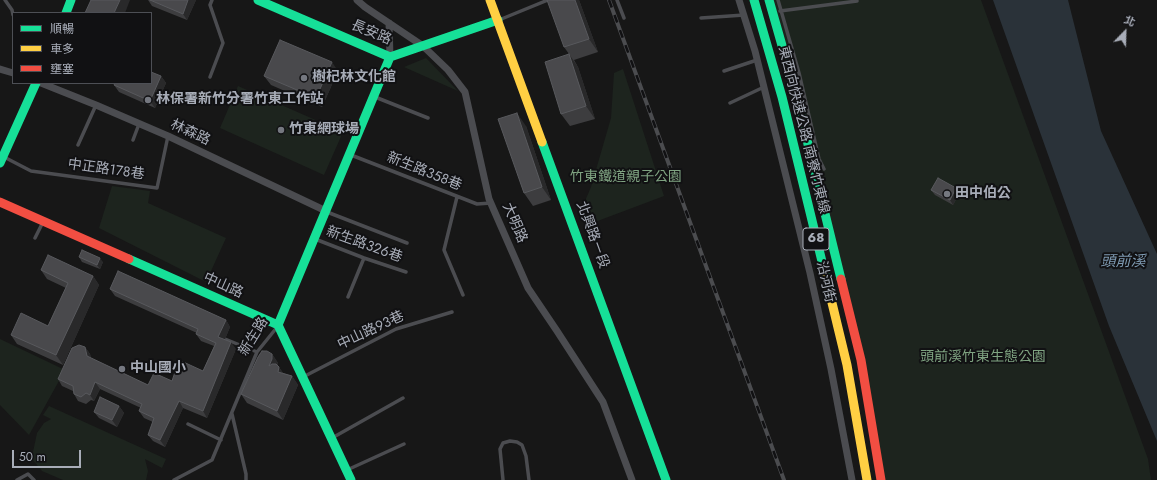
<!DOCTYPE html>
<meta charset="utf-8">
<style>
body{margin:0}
#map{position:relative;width:1157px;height:480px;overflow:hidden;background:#171717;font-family:Jost,"Noto Sans TC",sans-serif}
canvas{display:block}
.legend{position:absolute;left:12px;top:12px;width:140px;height:72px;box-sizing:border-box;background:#111113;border:1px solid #4d4f55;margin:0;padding:5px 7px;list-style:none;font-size:12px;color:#a8adb8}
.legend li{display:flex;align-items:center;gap:8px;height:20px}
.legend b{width:20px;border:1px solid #4d4f55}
.north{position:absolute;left:1105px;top:12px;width:40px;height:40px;-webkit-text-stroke:3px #111113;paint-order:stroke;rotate:23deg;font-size:11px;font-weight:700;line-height:16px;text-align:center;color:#a8adb8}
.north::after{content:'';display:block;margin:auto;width:14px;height:18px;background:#a8adb8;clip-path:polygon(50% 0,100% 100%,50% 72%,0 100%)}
.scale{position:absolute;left:12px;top:450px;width:69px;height:18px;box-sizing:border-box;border:2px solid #a8adb8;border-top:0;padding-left:5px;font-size:12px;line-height:14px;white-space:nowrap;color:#a8adb8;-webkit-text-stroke:3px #111113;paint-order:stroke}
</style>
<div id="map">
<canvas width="1157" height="480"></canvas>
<ul class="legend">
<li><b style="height:5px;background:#16e098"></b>順暢</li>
<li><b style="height:5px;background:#ffcf43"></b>車多</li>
<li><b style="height:5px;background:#f24e42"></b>壅塞</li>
</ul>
<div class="north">北</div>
<div class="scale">50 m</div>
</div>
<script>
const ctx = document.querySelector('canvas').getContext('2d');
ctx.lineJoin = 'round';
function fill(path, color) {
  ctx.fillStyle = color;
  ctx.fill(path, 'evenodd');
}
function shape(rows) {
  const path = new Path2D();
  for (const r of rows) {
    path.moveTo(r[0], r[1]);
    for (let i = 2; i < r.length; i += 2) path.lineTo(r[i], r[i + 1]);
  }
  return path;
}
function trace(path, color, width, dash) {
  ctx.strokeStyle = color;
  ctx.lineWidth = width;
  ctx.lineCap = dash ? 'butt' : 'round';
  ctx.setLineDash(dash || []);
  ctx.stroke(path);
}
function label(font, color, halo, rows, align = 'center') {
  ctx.font = font + ' Jost,"Noto Sans TC",sans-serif';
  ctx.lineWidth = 4;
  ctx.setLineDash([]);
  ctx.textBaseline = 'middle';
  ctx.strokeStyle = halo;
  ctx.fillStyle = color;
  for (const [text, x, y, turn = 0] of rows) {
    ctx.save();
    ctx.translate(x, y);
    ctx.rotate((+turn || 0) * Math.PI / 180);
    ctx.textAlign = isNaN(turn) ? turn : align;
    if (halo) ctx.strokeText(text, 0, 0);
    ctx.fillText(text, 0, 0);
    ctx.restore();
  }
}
const green = shape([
 [765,0,981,0,1148,459,1151,480,883,480,862,370],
 [426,58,458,91,404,67],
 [623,69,664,196,587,225,582,208,591,187,611,118,614,73],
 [238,86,343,132,324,175,220,128],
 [112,186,150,191,148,203,226,238,206,282,99,228],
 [0,339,65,370,29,435,0,405],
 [49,406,166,459,162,468,145,459,148,471,146,480,63,480,42,471,33,460,33,452,37,433,44,423,51,419,43,415]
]);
const water = shape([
 [993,0,1068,0,1101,131,1157,254,1157,441,1109,326]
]);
const lane = shape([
 [5,0,12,10,13,15],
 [617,0,624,18],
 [778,0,799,73,819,159,824,169],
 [780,11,857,1],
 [701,18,744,15],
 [499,20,548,0],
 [724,71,757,60],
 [210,77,223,43,210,5,212,0],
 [375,97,428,118],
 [730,103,764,87],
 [133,140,139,124],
 [78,145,96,105],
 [351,155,477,204,491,203],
 [4,157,31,171,157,188,168,136],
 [457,197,444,250,463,295],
 [327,212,407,243],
 [35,238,43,222],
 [315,239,364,258,406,272],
 [348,297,364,258],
 [225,339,257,352],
 [303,377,396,329,452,312],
 [232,414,246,474,246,480],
 [188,424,221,440],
 [332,438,403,398],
 [347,470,404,444],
 [17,480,28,474,34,480],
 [174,480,212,460,257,352,278,326],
 [503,480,500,449,503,443,510,441,517,442,522,445,526,456,529,480]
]);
const street = shape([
 [357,0,365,7,423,46,448,70,465,92,489,199,528,288,557,331,603,402,632,480],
 [739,0,755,51,810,273,831,369,852,480],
 [389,23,390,57],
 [0,69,13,73],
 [41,83,96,105,168,136,326,211]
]);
const fast = shape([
 [258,0,390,57,498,20],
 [754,0,782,97,826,278],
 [769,0,795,91,841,279],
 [66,13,71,0],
 [542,142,666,480],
 [0,163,36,83],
 [129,259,278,325,351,480],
 [278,325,390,57]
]);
const slow = shape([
 [490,0,542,142],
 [826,278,847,365,867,480]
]);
const jam = shape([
 [0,202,129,259],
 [841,279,861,360,881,480]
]);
const rail = shape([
 [609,0,784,480]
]);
const wall = shape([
 [148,0,196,0,187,20,152,6],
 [579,0,598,52,574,60,578,67,595,119,570,126,561,114,569,54,564,47],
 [338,71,322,107,271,85,264,76],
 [161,76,166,83,155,108,119,92,114,85],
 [526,126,551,200,533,206,524,193],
 [956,188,960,192,953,205,935,195,931,190],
 [79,257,103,262,100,269,82,262],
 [41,270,93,276,99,285,63,365,17,344,11,335,48,326,66,288,47,279],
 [110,289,226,320,230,327,225,339,236,349,207,418,183,408,165,447,153,441,148,435,153,422,144,418,139,411,141,408,100,389,94,401,91,400,86,404,78,401,74,394,73,391,62,386,58,379,85,347,90,354,91,358,148,385,172,381,203,371,214,346,201,341,196,334,197,333,115,296],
 [272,354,278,363,278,366,283,373,292,376,298,385,283,420,247,403,241,394],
 [119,406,124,413,117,427,99,418,94,412]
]);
const shadedWall = shape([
 [120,0,130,0,125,13,114,13],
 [188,0,196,0,187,20,183,14],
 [575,0,579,0,598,52,589,39],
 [569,54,578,67,595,119,586,106],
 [332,62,338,71,322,107,316,98],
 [161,76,166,83,155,108,150,101],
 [517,113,526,126,551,200,542,187],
 [956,188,960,192,953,205,950,200],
 [100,258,103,262,100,269,97,265],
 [93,276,99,285,63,365,56,355],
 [226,320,230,327,223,344,218,337],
 [231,342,236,349,207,418,203,411],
 [85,347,90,354,92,363,87,356],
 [272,354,278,363,278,368,269,366],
 [279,367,285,376,278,372],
 [292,376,298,385,283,420,277,411],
 [95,382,100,389,94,401,90,395],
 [179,401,183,408,165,447,160,440],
 [119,406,124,413,117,427,112,420]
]);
const building = shape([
 [91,0,120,0,114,13,85,13,91,0],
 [150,0,188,0,183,14,150,0],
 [547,0,575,0,589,39,564,47,547,0],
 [280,40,332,62,316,98,264,76,280,40],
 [569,54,586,106,561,114,545,62,569,54],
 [151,72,161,76,150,101,114,85,115,83,151,83,151,72],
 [517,113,542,187,524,193,498,119,517,113],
 [938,178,956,188,950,200,931,190,938,178],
 [82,250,100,258,97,265,79,257,82,250],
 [48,255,93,276,56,355,11,335,21,313,48,326,68,283,41,270,48,255],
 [118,271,226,320,218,337,231,342,203,411,179,401,160,440,148,435,154,418,139,411,142,404,95,382,90,395,86,393,81,397,74,394,73,386,58,379,72,348,79,345,85,347,87,356,148,385,154,373,172,381,179,360,203,371,216,343,196,334,198,329,110,289,118,271],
 [262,351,267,351,272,354,272,359,269,366,272,364,276,364,279,367,278,372,292,376,277,411,241,394,258,357,262,351],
 [100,397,119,406,112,420,94,412,100,397]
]);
const markers = [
 [304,78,4,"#757880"],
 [148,100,4,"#757880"],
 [281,130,4,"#757880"],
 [947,194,4,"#757880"],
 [122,369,4,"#757880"]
];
const shields = [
 [816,239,26]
];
const shieldNames = [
 ["68",816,239]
];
const streetNames = [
 ["長安路",371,33,23],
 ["東西向快速公路 南寮竹東線",803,130,76],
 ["林森路",190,133,25],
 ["中正路178巷",106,170,8],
 ["新生路358巷",424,172,22],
 ["大明路",514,223,67],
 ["北興路ㄧ段",592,235,70],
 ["新生路326巷",364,245,20],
 ["沿河街",825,282,77],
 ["中山路",223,286,24],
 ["中山路93巷",371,331,-25],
 ["新生路",254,337,-58]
];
const poiNames = [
 ["樹杞林文化館",312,78],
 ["林保署新竹分署竹東工作站",156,100],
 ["竹東網球場",289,130],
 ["田中伯公",955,194],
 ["中山國小",130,369]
];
const parkNames = [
 ["竹東鐵道親子公園",626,178],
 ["頭前溪竹東生態公園",983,358]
];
const waterNames = [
 ["頭前溪",1123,262]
];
fill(green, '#1d241e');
fill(water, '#2a3239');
trace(lane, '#4b4c50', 3.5);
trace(street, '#4b4c50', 7);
trace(fast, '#16e098', 9);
trace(slow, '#ffcf43', 9);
trace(jam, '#f24e42', 9);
trace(rail, '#4b4c4f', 4);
trace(rail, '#111113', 2.5, [8]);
fill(wall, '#3d3d3f');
fill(shadedWall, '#29292a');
fill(building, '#49494c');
trace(building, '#58595d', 1);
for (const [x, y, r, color] of markers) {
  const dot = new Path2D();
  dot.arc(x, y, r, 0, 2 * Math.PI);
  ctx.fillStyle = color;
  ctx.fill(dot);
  trace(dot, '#111113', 1.5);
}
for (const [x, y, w] of shields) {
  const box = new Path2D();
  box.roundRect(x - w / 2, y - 11, w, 22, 3);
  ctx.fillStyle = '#111113';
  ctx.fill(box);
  trace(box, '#a8adb8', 1);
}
label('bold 13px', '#a8adb8', null, shieldNames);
label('14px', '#a8adb8', '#111113', streetNames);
label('bold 14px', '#a8adb8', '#111113', poiNames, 'left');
label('14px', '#7fa381', '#111113', parkNames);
label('italic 15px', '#7f9bb3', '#111113', waterNames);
</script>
